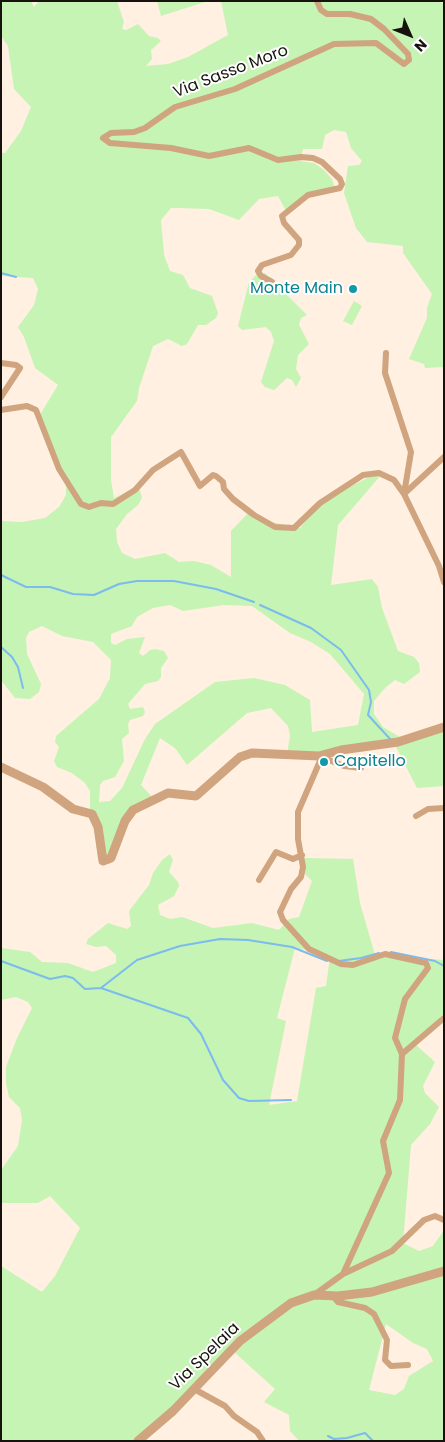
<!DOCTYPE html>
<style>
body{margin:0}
#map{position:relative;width:445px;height:1442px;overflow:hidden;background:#fff0e1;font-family:Poppins,sans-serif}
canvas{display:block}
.frame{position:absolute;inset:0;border:2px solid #17120d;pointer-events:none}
.north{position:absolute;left:385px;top:10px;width:50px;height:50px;-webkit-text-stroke:4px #fff;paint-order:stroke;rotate:134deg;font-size:14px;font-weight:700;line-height:20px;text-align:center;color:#17120d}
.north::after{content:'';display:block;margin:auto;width:18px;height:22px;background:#17120d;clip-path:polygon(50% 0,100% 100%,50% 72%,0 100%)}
</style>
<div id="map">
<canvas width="445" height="1442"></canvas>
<div class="frame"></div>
<div class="north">N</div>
</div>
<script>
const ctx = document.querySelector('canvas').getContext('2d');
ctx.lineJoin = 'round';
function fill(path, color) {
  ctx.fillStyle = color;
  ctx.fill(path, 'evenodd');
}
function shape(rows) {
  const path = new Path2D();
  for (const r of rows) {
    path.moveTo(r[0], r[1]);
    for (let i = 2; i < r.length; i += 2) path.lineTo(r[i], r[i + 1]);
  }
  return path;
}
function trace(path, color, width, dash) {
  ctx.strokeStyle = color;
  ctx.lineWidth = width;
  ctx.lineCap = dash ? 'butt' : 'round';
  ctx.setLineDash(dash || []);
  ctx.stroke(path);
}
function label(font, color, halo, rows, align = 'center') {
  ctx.font = font + ' Poppins,sans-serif';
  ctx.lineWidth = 4;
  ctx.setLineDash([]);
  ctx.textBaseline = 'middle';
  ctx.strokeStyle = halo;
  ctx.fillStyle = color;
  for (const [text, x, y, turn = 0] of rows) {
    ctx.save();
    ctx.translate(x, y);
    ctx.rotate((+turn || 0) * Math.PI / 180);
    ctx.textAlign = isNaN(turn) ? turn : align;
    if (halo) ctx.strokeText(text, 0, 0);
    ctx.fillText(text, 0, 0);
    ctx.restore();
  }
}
const green = shape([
 [1,1,31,1,34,7,39,1,117,1,124,22,122,29,126,30,138,24,149,36,158,38,161,41,151,50,152,59,146,66,168,64,188,57,228,35,221,1,438,1,444,4,444,367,425,368,424,364,409,359,427,318,427,308,432,294,403,253,403,246,367,242,356,228,344,193,348,166,359,165,362,161,351,148,346,132,334,130,325,135,322,149,303,149,300,161,314,163,324,170,332,179,335,189,302,199,289,210,285,209,278,196,259,199,239,220,209,209,179,208,171,208,161,220,164,255,170,271,183,275,190,288,212,296,218,313,216,318,206,325,198,325,187,344,182,346,168,339,153,346,139,388,137,401,111,437,111,480,114,498,139,486,142,498,138,505,127,514,116,529,117,542,122,553,135,559,165,553,179,562,194,561,211,565,231,577,231,531,250,511,256,519,300,528,321,502,369,477,381,475,338,525,331,585,372,579,378,587,382,608,398,651,414,657,419,663,420,672,404,684,395,680,386,687,374,701,374,714,383,727,405,740,444,728,444,786,417,788,394,743,352,752,287,754,290,736,288,726,271,708,247,713,187,765,175,748,160,738,141,785,154,799,132,813,113,856,101,862,98,859,94,822,90,814,90,791,85,783,72,773,57,767,54,761,59,747,55,742,56,736,99,699,110,678,111,660,93,642,62,636,42,626,29,632,26,638,27,654,41,684,39,692,30,699,15,698,1,680,1,521,22,522,45,518,59,507,66,495,66,481,38,418,58,385,35,368,24,337,18,327,34,305,38,289,33,278,1,276,1,153,5,153,21,131,31,107,14,89,8,46,1,36],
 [170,605,183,611,224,605,252,606,290,633,311,642,330,654,364,694,358,725,312,732,310,700,285,685,254,678,215,682,155,724,145,739,122,788,110,801,99,802,100,785,103,781,115,777,124,761,122,739,129,733,128,724,130,720,143,716,145,712,143,707,130,709,128,704,145,684,158,681,161,677,161,668,168,658,164,651,155,649,150,650,143,656,139,653,145,637,127,639,115,645,111,643,111,634,132,626,137,617,153,608],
 [157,1,205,1,205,2,161,16],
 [265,273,307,315,301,318,299,325,309,344,298,355,296,369,301,378,296,387,292,380,287,378,274,390,265,387,261,382,274,341,271,332,266,327,242,330,238,326,249,282,257,274],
 [354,301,362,306,352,325,343,321],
 [170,854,173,860,169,872,178,882,179,886,174,896,158,905,160,915,170,919,182,917,213,928,252,923,279,930,289,919,299,917,312,881,303,872,304,858,353,859,360,903,375,955,444,960,444,1013,416,1045,435,1062,423,1086,425,1093,439,1107,430,1124,411,1145,403,1243,419,1251,433,1246,444,1230,444,1441,299,1441,290,1431,289,1415,264,1402,275,1389,233,1351,140,1438,145,1441,1,1441,1,1266,42,1292,55,1276,80,1228,50,1196,38,1203,1,1203,1,1170,18,1146,22,1120,20,1108,9,1097,6,1083,6,1067,17,1038,32,1008,28,1002,16,997,1,1000,1,948,30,952,42,962,68,963,93,972,116,963,116,955,106,946,96,947,86,944,88,939,108,923,127,929,131,926,129,911,149,885,153,873,162,860],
 [295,948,313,951,330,957,326,986,316,988,297,1101,269,1105,286,1021,277,1018],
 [386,1324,413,1343,427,1349,433,1361,409,1376,404,1389,395,1395,369,1390]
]);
const stream = shape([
 [1,273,16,277],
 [1,575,26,587,50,587,73,594,94,595,119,584,137,581,174,581,216,589,254,602],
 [260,605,311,628,341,650,369,690,371,702,368,715,391,740],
 [1,647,12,657,18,667,23,688],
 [391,952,435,961,444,966],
 [1,961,50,979,65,976,73,978,85,989,101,988,188,1018,201,1034,223,1080,239,1098,249,1101,291,1100],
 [339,961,361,958,379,953],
 [101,988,137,960,180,946,220,939,248,940,292,947,327,961],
 [328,1436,334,1439,347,1438,365,1433,373,1441]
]);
const minor = shape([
 [272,282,261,276,258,271,262,265,291,255,299,245,299,240,284,223,282,216,308,195,340,188,342,184,340,179,322,162,313,158,301,157,278,160,249,148,209,156,171,148,110,143,103,138,111,133,134,132,145,128,175,107,235,89,334,44,376,43,404,64,409,60,408,54,384,29,371,19,350,14,327,14,321,10,317,1],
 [386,353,385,373,411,452,404,494],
 [1,363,16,365,20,368,1,397],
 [1,410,27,406,36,410,59,469,81,504,89,507,101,503,113,504,135,490,153,470,181,452,200,486,213,475,216,476,223,482,224,489,233,499,254,515,275,527,294,528,320,503,363,475,379,473,394,480,404,494,439,566,444,582],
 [405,493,444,457],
 [416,816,428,809,444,808],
 [259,880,276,852,293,859,302,855],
 [402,1054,444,1018],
 [343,1274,392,1251,424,1220,435,1216,444,1220],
 [314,1295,343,1274,389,1173,383,1141,400,1100,402,1054,395,1038,405,999,428,968,426,963,385,954,353,965,341,964,309,949,283,920,280,912,291,889,301,877,303,867,298,839,298,812,320,761,319,756,344,766,361,768],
 [333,1296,338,1302,365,1308,374,1314,387,1340,385,1360,391,1366,408,1365],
 [194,1389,225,1406,234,1416,257,1432,263,1441]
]);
const tertiary = shape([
 [1,767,43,787,73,809,92,814,98,827,103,861,111,858,125,821,133,810,168,793,196,796,240,757,252,753,319,756,341,750,398,742,444,727],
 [138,1441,173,1411,240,1341,291,1303,314,1295,338,1296,372,1292,444,1271]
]);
const markers = [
 [353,289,5,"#0f9aa8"],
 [324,762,5,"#0f9aa8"]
];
const streetNames = [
 ["Via Sasso Moro",231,72,-21],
 ["Via Spelaia",205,1357,-44]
];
const cultureNames = [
 ["Monte Main",343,289],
 ["Capitello",334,762,"left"]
];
fill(green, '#c5f4b4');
trace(stream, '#7bbbee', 2);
trace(minor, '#cfa47f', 6);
trace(tertiary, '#cfa47f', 9);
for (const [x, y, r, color] of markers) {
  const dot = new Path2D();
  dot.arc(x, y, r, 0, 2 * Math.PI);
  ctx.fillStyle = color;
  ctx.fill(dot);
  trace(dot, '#fff', 2);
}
label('16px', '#17120d', '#fff', streetNames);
label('16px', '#0d838f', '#fff', cultureNames, 'right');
</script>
